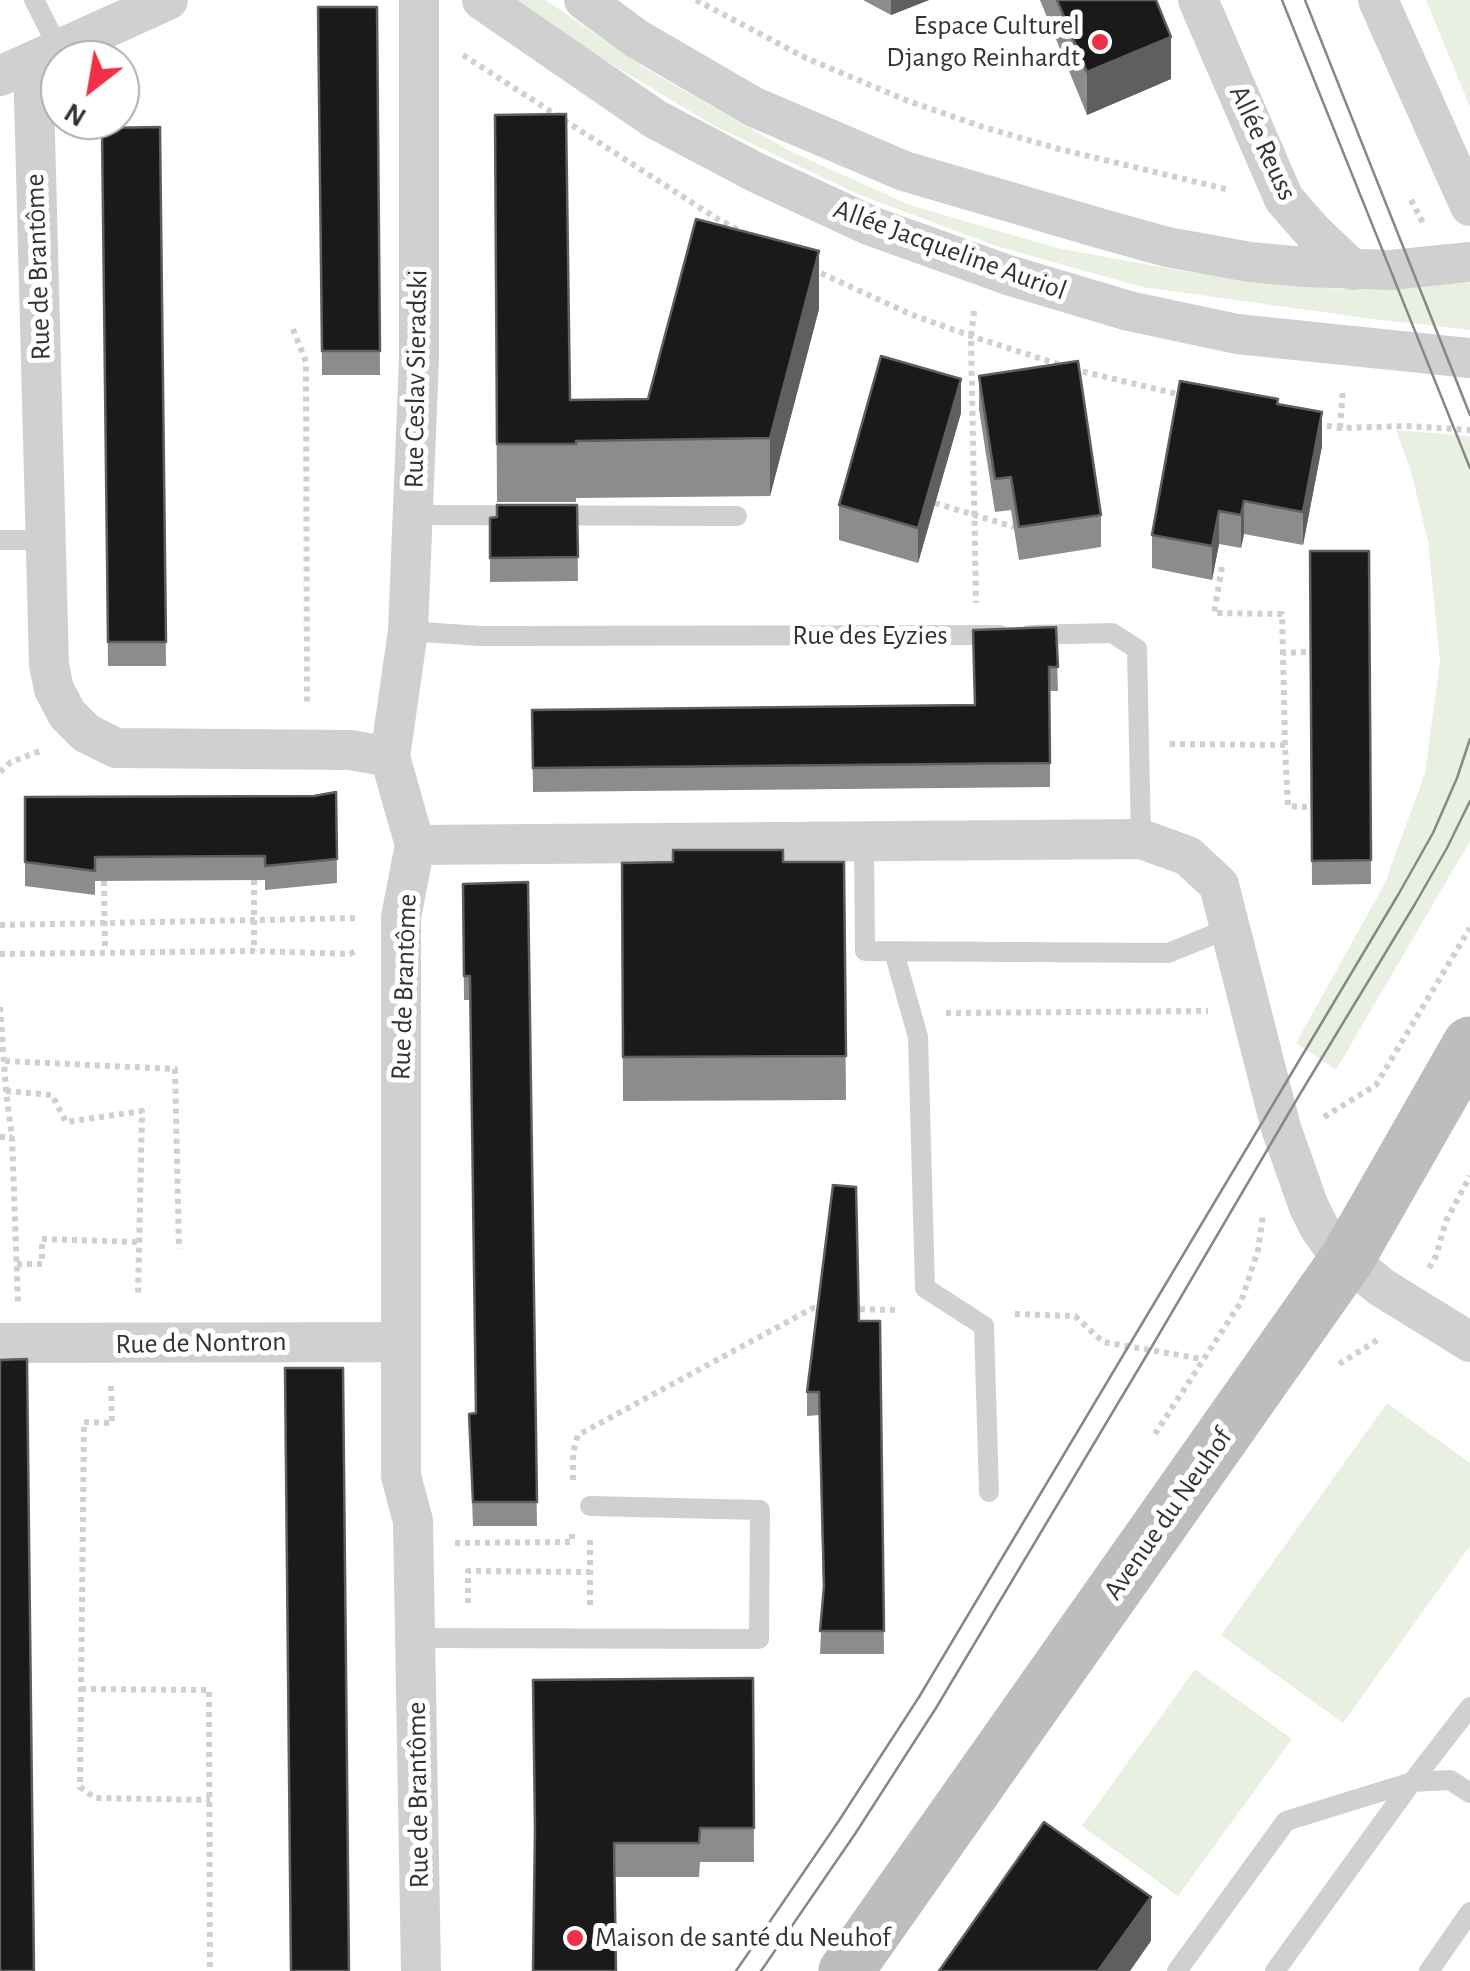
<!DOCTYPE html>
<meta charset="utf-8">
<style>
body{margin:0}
#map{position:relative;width:1470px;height:1971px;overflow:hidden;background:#fff;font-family:"Alegreya Sans",sans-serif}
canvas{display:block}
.north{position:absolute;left:40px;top:40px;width:100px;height:100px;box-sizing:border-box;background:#fff;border:2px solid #adadad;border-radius:50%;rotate:211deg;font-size:28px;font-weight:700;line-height:40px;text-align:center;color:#333}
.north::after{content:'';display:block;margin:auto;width:35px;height:45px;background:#ef3046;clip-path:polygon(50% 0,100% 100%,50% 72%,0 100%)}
</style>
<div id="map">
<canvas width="1470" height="1971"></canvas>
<div class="north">N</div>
</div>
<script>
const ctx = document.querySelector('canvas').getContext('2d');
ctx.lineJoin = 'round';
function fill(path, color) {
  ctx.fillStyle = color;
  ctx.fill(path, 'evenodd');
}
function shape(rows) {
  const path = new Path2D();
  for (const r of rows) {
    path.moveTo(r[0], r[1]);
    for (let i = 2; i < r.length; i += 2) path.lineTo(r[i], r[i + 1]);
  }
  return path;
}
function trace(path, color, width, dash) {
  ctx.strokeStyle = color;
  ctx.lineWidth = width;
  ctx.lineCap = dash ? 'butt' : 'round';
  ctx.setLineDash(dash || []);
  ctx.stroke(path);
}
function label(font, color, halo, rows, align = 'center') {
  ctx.font = font + ' "Alegreya Sans",sans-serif';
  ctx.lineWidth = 10;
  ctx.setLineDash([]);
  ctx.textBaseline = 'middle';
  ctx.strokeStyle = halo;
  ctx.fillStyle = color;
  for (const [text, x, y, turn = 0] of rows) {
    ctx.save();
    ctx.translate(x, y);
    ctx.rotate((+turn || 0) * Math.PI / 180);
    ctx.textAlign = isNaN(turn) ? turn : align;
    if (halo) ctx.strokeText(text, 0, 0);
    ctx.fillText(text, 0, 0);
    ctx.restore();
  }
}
const green = shape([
 [512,0,546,0,643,67,792,152,910,205,1057,248,1188,272,1338,289,1470,283,1470,330,1373,319,1142,287,996,246,855,193,711,124,595,54],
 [1426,0,1470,0,1470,107],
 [1396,430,1470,436,1470,841,1336,1070,1296,1043,1385,883,1425,773,1440,661,1428,542,1411,471],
 [1387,1403,1470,1463,1470,1546,1343,1723,1221,1635],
 [1195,1669,1292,1739,1178,1896,1082,1826]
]);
const path = shape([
 [696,0,806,58,908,101,983,127,1059,149,1230,190],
 [463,55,716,218,748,235],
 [1411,200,1423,223],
 [812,269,910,314,971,336,1076,370,1182,395],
 [974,311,971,336,976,603],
 [293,329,306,362,307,704],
 [1317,424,1340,428,1407,426,1470,430],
 [1340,428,1343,389],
 [935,503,1014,527],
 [1222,567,1214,613,1282,614,1283,653],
 [1170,744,1285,745,1288,806,1308,807],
 [1285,745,1283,653,1307,652],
 [0,772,11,762,43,750],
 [254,880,254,951],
 [104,881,105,951],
 [0,925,359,918],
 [0,954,254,951,350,954,355,951],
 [0,1007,6,1091,12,1137,18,1302],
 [946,1013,1208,1011],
 [5,1061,175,1069,179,1249],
 [6,1091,52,1095,66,1122,142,1111,138,1297],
 [1324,1117,1376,1085,1470,928],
 [0,1137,12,1137],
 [17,1264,42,1264,42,1239,139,1242],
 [1429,1268,1436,1256,1446,1221,1470,1176],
 [850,1309,897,1310],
 [1015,1314,1075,1316,1103,1342,1202,1359],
 [1339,1364,1379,1339],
 [111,1386,112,1423,84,1422,80,1787,95,1798,210,1800],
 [1155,1434,1241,1302,1258,1250,1263,1215],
 [573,1480,573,1452,578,1435,813,1308,823,1308],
 [590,1540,590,1608],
 [455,1543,572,1542,572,1532],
 [468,1603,468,1571,590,1572],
 [81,1689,209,1690,210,1971]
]);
const lane = shape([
 [34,0,59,49],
 [412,515,737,516],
 [0,540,46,540],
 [408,631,480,636,1000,635],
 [1029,635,1112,633,1137,649,1141,839],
 [864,841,865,951,1168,953,1230,928],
 [894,952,918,1037,925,1288,984,1326,989,1492],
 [415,1638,759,1639,760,1510,590,1506],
 [1177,1971,1286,1821,1412,1782,1450,1780,1470,1793],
 [1275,1971,1412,1782,1470,1707],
 [1429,1971,1470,1912]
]);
const street = shape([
 [419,0,419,359,408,631,390,757,415,845,401,917,401,1476,413,1521,421,1971],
 [482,0,655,119,757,173,871,226,1008,275,1129,311,1237,334,1470,358],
 [584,0,637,39,754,107,904,171,1099,228,1167,247,1250,262,1304,267,1391,270,1470,262],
 [1198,0,1284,199,1313,232,1353,270],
 [1378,0,1470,206],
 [33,61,49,665,54,689,67,714,86,733,116,748,350,750,390,757],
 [0,76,168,0],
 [415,845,1141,839,1188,856,1219,885,1281,1128,1309,1207,1319,1227,1331,1244,1347,1259,1381,1287,1470,1342],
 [0,1343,401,1342]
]);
const secondary = shape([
 [846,1971,1347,1259,1470,1044]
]);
const tram = shape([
 [1282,0,1470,468],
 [1305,0,1470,415],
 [736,1971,838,1822,919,1697,1398,895,1433,833,1457,778,1470,739],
 [761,1971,855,1834,936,1708,1151,1348,1300,1094,1415,904,1447,848,1470,801]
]);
const wall = shape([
 [863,0,929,0,891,15],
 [1040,0,1156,0,1171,79,1087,115],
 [318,7,377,7,380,375,322,375],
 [495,115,570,400,648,399,819,309,770,496,576,498,576,502,497,502],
 [160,127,166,666,108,666,102,128],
 [979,376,1101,515,1101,547,1019,560,1011,510,995,512,979,409],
 [1278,404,1322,446,1303,545,1244,534,1241,548,1219,544,1212,580,1152,568,1152,535],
 [961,413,918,563,839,540,839,505],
 [577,505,578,581,490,582,490,518],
 [1310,551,1369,551,1371,884,1312,885],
 [1056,627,1058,691,1050,691,1050,787,533,792,532,710,975,705,973,630],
 [336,792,337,883,265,890,265,880,95,881,95,895,25,886,25,797,314,796],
 [844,862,846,1100,623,1101,622,863],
 [528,882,537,1526,473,1526,469,1414,476,1413,470,1000,464,1000,463,884],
 [859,1321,880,1321,884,1654,820,1654,823,1591,819,1415,807,1416,807,1392],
 [753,1678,754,1862,700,1862,699,1877,615,1877,535,1849]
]);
const shadedWall = shape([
 [891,0,929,0,891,15],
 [1171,37,1171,79,1087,115,1087,72],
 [819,251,819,309,770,496,770,438],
 [961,379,961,413,918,563,918,528],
 [1322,412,1322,446,1303,545,1303,512],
 [1244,501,1244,534,1241,548,1241,515],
 [1219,511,1219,544,1212,580,1212,546],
 [1151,1897,1151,1941,1130,1971,1098,1971]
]);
const building = shape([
 [1057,0,1156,0,1171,37,1087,72,1057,0],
 [318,7,377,7,380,351,322,351,318,7],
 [566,114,570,400,648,399,696,219,819,251,770,438,576,441,576,444,497,444,495,115,566,114],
 [160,127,166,642,108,642,102,128,160,127],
 [881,356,961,379,918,528,839,505,881,356],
 [1078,361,1101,515,1019,527,1011,477,995,479,979,376,1078,361],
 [1180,381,1278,399,1277,404,1322,412,1303,512,1244,501,1241,515,1219,511,1212,546,1152,535,1180,381],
 [497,505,577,505,578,557,490,558,490,518,497,517,497,505],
 [1310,551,1369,551,1371,860,1312,861,1310,551],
 [1056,627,1058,667,1049,667,1050,763,533,768,532,710,975,705,973,630,1056,627],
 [336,792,337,859,265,866,265,856,95,857,95,871,25,862,25,797,314,796,336,792],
 [673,850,783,850,783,862,844,862,846,1056,623,1057,622,863,673,862,673,850],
 [528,882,537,1502,473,1502,469,1414,476,1413,470,976,464,976,463,884,528,882],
 [833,1185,856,1187,859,1321,880,1321,884,1631,820,1631,824,1586,819,1392,807,1392,833,1185],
 [27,1359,34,1971,0,1971,0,1360,27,1359],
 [285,1368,343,1368,349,1971,291,1971,285,1368],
 [753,1678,754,1828,700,1828,699,1843,614,1843,616,1971,533,1971,535,1829,533,1680,753,1678],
 [1044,1822,1151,1897,1098,1971,939,1971,1044,1822]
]);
const markers = [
 [1100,42,10,"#ef3046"],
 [575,1938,10,"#ef3046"]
];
const poiNames = [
 ["Espace Culturel",1080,26],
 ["Django Reinhardt",1080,58],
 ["Maison de santé du Neuhof",595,1938,"left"]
];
const streetNames = [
 ["Allée Reuss",1263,143,65],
 ["Allée Jacqueline Auriol",950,250,20],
 ["Rue de Brantôme",38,267,-92],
 ["Rue Ceslav Sieradski",416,379,-89],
 ["Rue des Eyzies",870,636],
 ["Rue de Brantôme",404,987,-88],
 ["Rue de Nontron",201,1343,-1],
 ["Avenue du Neuhof",1168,1514,-55],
 ["Rue de Brantôme",418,1795,-91]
];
fill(green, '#eaf0e1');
trace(path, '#d0d0d0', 6, [5, 5]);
trace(lane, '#d0d0d0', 20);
trace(street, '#d0d0d0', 40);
trace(secondary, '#bdbdbd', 55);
trace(tram, '#888', 2.5);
fill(wall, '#8c8c8c');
fill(shadedWall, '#5f5f5f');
fill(building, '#1a1a1a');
trace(building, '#5f5f5f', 2.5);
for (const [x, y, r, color] of markers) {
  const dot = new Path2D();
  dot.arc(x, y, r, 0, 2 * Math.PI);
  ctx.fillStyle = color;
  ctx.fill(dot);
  trace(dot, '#fff', 4);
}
label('28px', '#333', '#fff', poiNames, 'right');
label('28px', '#333', '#fff', streetNames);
</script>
